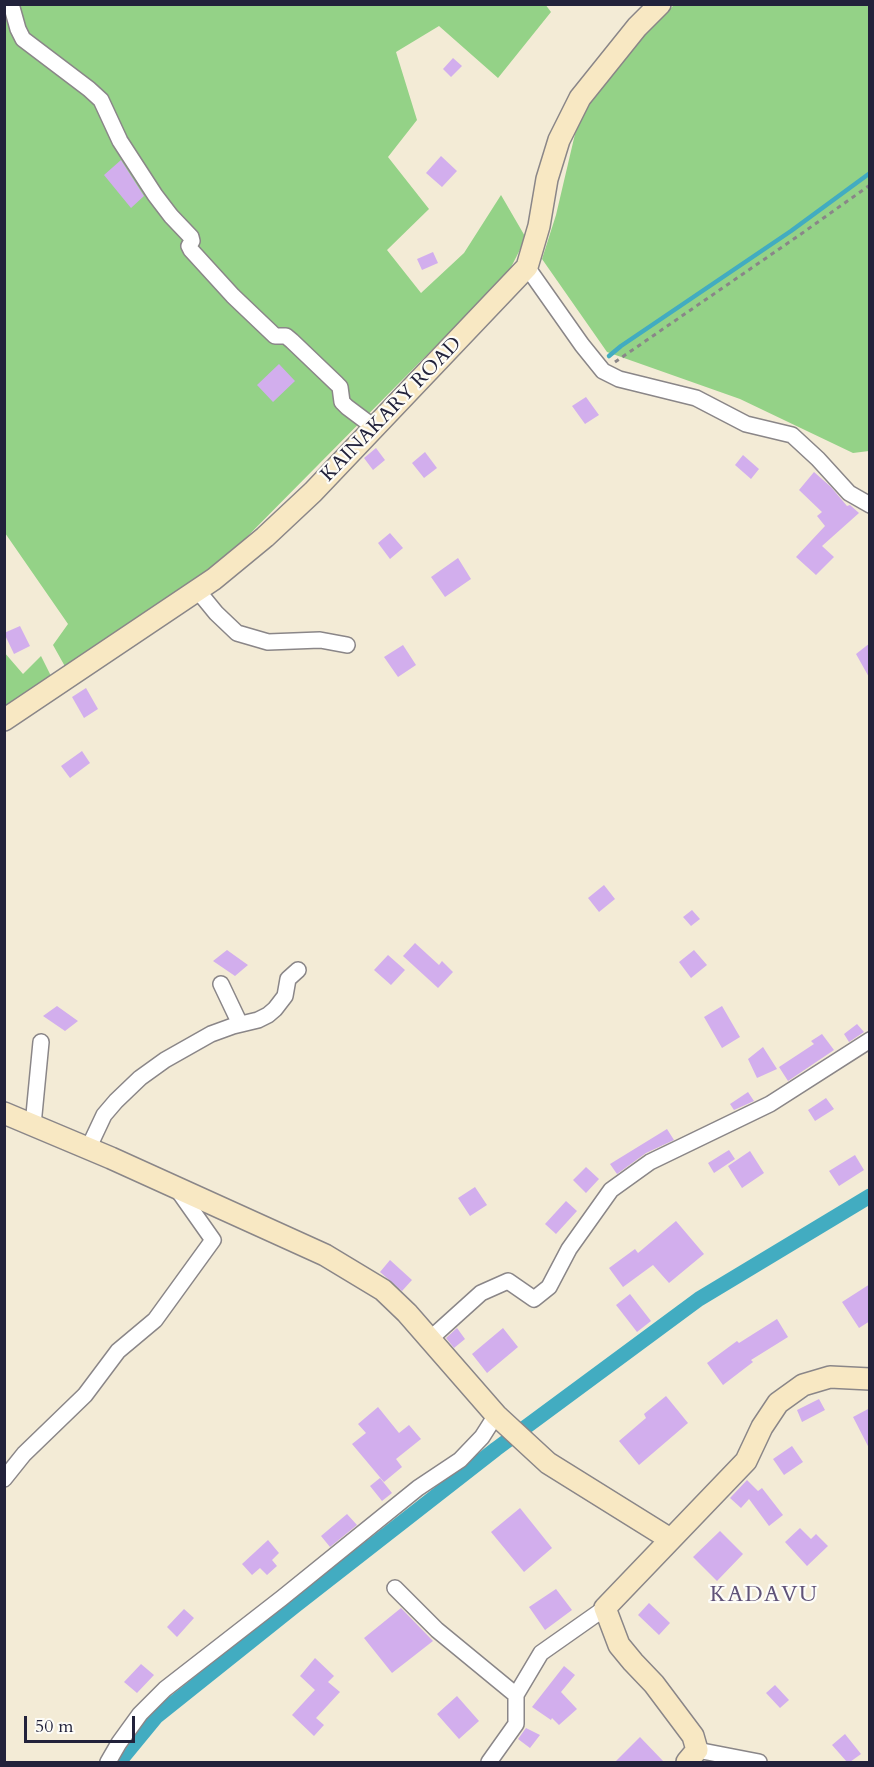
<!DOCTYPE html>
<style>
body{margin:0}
#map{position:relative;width:874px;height:1767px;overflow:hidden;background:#f3ebd6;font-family:Cardo,serif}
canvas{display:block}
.frame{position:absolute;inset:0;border:6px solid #22223b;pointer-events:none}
.scale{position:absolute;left:24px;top:1716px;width:111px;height:27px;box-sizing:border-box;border:3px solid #22223b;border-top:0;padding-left:8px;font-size:18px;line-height:21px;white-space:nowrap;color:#22223b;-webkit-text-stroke:4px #fdfcf7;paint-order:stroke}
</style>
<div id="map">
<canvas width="874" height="1767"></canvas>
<div class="frame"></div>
<div class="scale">50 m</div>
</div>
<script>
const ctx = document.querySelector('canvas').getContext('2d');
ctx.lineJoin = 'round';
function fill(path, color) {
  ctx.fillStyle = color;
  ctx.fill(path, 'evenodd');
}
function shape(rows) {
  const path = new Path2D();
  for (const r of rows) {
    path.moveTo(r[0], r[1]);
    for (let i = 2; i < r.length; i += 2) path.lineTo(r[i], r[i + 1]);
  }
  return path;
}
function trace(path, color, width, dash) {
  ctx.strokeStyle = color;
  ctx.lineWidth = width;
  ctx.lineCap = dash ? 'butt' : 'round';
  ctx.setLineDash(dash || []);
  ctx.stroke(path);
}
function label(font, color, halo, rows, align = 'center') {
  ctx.font = font + ' Cardo,serif';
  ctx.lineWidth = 4.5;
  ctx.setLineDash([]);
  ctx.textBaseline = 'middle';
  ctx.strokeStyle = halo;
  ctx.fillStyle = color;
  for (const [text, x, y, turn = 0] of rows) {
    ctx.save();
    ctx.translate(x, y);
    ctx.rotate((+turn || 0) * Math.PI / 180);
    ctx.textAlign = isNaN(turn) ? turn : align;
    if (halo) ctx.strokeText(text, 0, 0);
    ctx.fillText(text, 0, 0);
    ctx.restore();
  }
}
const green = shape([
 [545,4,551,12,498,78,439,26,396,52,417,120,388,157,429,209,387,250,421,293,464,253,501,195,526,238,508,273,224,560,67,670,53,645,68,624,5,533,4,5],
 [674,5,869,5,869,451,853,453,740,399,607,352,542,259,556,215,575,134,591,98,642,36],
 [4,652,23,674,41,656,52,678,5,707]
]);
const stream = shape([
 [609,356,621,346,791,231,870,173]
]);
const canal = shape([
 [119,1762,156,1717,295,1606,496,1449,699,1299,870,1196]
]);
const building = shape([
 [453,58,462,66,451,77,443,69],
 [441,156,457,171,442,187,426,173],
 [121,160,144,196,131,208,104,175],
 [433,252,438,263,422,270,417,259],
 [279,364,295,381,273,402,257,385],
 [586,397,599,415,585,424,572,406],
 [376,448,385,460,373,470,364,458],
 [425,452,437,468,424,478,412,463],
 [743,455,759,469,751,479,735,465],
 [814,472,831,487,847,506,850,505,859,513,822,546,834,557,816,575,796,557,825,526,817,516,822,512,799,490],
 [390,533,403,548,390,559,378,543],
 [458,558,471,579,445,597,431,577],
 [20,626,30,646,14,654,4,633],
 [870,643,870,679,856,654],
 [403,645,416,665,398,677,384,657],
 [86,688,98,709,84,718,72,697],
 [82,751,90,763,70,778,61,766],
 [604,885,615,899,599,912,588,898],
 [692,910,700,919,691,926,683,917],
 [415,943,439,965,442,961,453,972,438,988,403,956],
 [227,950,248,965,235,976,213,961],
 [694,950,707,965,691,978,679,962],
 [388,955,405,970,391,985,374,970],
 [57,1006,78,1021,65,1031,43,1016],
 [722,1006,740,1037,722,1048,704,1017],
 [857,1024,864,1032,849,1042,844,1034],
 [822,1034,834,1050,788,1081,779,1067,814,1044,811,1041],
 [763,1047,777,1069,757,1078,748,1059],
 [748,1092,754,1101,734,1110,730,1104],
 [826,1098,834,1109,815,1121,808,1110],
 [667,1129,674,1140,646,1153,617,1174,610,1164],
 [729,1150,735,1159,714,1173,708,1163],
 [750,1151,764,1173,742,1188,728,1166],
 [855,1155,864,1170,839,1186,829,1171],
 [586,1167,599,1179,586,1193,573,1180],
 [475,1187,487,1205,470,1216,458,1198],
 [566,1201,577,1211,556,1234,545,1224],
 [676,1221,704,1254,669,1283,653,1265,623,1287,609,1268,635,1249,638,1253],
 [390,1260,412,1280,402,1291,380,1272],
 [870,1284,870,1321,859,1328,842,1302],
 [630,1294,651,1321,637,1332,616,1305],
 [777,1319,788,1337,751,1360,753,1362,723,1385,707,1363,737,1341,739,1343],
 [457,1328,465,1339,454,1348,446,1338],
 [503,1328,518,1347,487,1373,472,1354],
 [666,1396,688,1423,639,1465,619,1441,646,1418,644,1414],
 [819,1399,825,1410,802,1422,797,1410],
 [378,1407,399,1433,409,1425,421,1439,396,1459,402,1467,384,1482,352,1444,366,1433,358,1424],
 [870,1408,870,1450,853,1417],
 [792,1446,803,1462,784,1475,773,1459],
 [380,1478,392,1493,382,1501,370,1486],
 [747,1480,758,1491,762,1488,783,1515,769,1526,749,1499,741,1508,730,1498],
 [520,1508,552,1548,524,1572,491,1532],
 [347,1514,357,1525,330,1547,321,1536],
 [800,1528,811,1539,816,1534,828,1546,807,1566,785,1542],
 [720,1531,743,1554,717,1581,693,1557],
 [268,1540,279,1553,272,1560,277,1566,267,1575,260,1568,252,1575,242,1564],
 [556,1589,572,1610,545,1630,529,1607],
 [649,1603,670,1623,659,1635,638,1615],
 [401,1608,433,1641,392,1673,364,1638],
 [184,1609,194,1618,177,1637,167,1627],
 [315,1658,334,1676,328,1682,340,1692,316,1718,324,1725,314,1736,292,1715,315,1690,300,1676],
 [141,1664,154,1675,137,1693,124,1682],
 [564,1666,575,1675,561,1692,577,1709,559,1725,552,1718,551,1720,532,1707],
 [775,1685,789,1700,780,1708,766,1693],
 [457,1696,479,1721,459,1739,437,1714],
 [526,1728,540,1735,530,1748,518,1739],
 [845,1734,861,1754,850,1762,847,1762,832,1745],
 [640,1737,664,1762,615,1762]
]);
const path = shape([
 [615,362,801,234,870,185]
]);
const street = shape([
 [11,4,18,29,23,39,89,89,101,100,120,141,155,195,171,216,191,237,192,241,189,246,191,250,233,296,275,336,286,336,292,341,337,384,340,387,342,402,347,407,375,428],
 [527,267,582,345,603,371,619,379,696,398,746,424,792,435,818,459,849,493,870,505],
 [198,591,216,613,237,633,268,642,320,640,347,645],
 [221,984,240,1024],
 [33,1125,41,1042],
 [88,1149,104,1115,116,1101,140,1078,165,1060,211,1034,233,1026,258,1020,268,1015,275,1009,285,996,288,979,298,970],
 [430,1339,481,1293,508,1281,534,1299,549,1287,569,1249,611,1190,650,1162,770,1104,870,1040],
 [4,1479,24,1454,85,1395,118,1351,155,1320,213,1240,177,1189],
 [395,1588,437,1630,516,1695],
 [697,1750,759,1762],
 [108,1762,119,1743,140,1714,165,1689,282,1598,418,1488,460,1460,482,1437,496,1415],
 [489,1762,516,1724,516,1695,541,1653,605,1608]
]);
const secondary = shape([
 [4,720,214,579,265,537,313,492,527,267,539,226,547,179,559,140,580,98,637,27,660,4],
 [4,1113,111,1158,325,1255,383,1290,407,1313,496,1415,548,1463,670,1539],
 [687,1762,697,1750,693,1736,654,1684,633,1662,619,1645,605,1608,746,1461,762,1427,778,1403,803,1385,830,1377,870,1379]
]);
const streetNames = [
 ["KAINAKARY ROAD",392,410,-46]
];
const quarterNames = [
 ["KADAVU",764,1596]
];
fill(green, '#94d287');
trace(stream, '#42acc1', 4.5);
trace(canal, '#42acc1', 15);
fill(building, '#d2aeed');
trace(street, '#8a8688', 18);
trace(secondary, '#8a8688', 24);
trace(path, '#8a8688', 3, [4.5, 4.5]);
trace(street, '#fff', 15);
trace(secondary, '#f8e8c3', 21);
label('20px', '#22223b', '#fdfcf7', streetNames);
ctx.letterSpacing = '1.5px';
label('22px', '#605379', '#fdfcf7', quarterNames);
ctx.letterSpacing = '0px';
</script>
